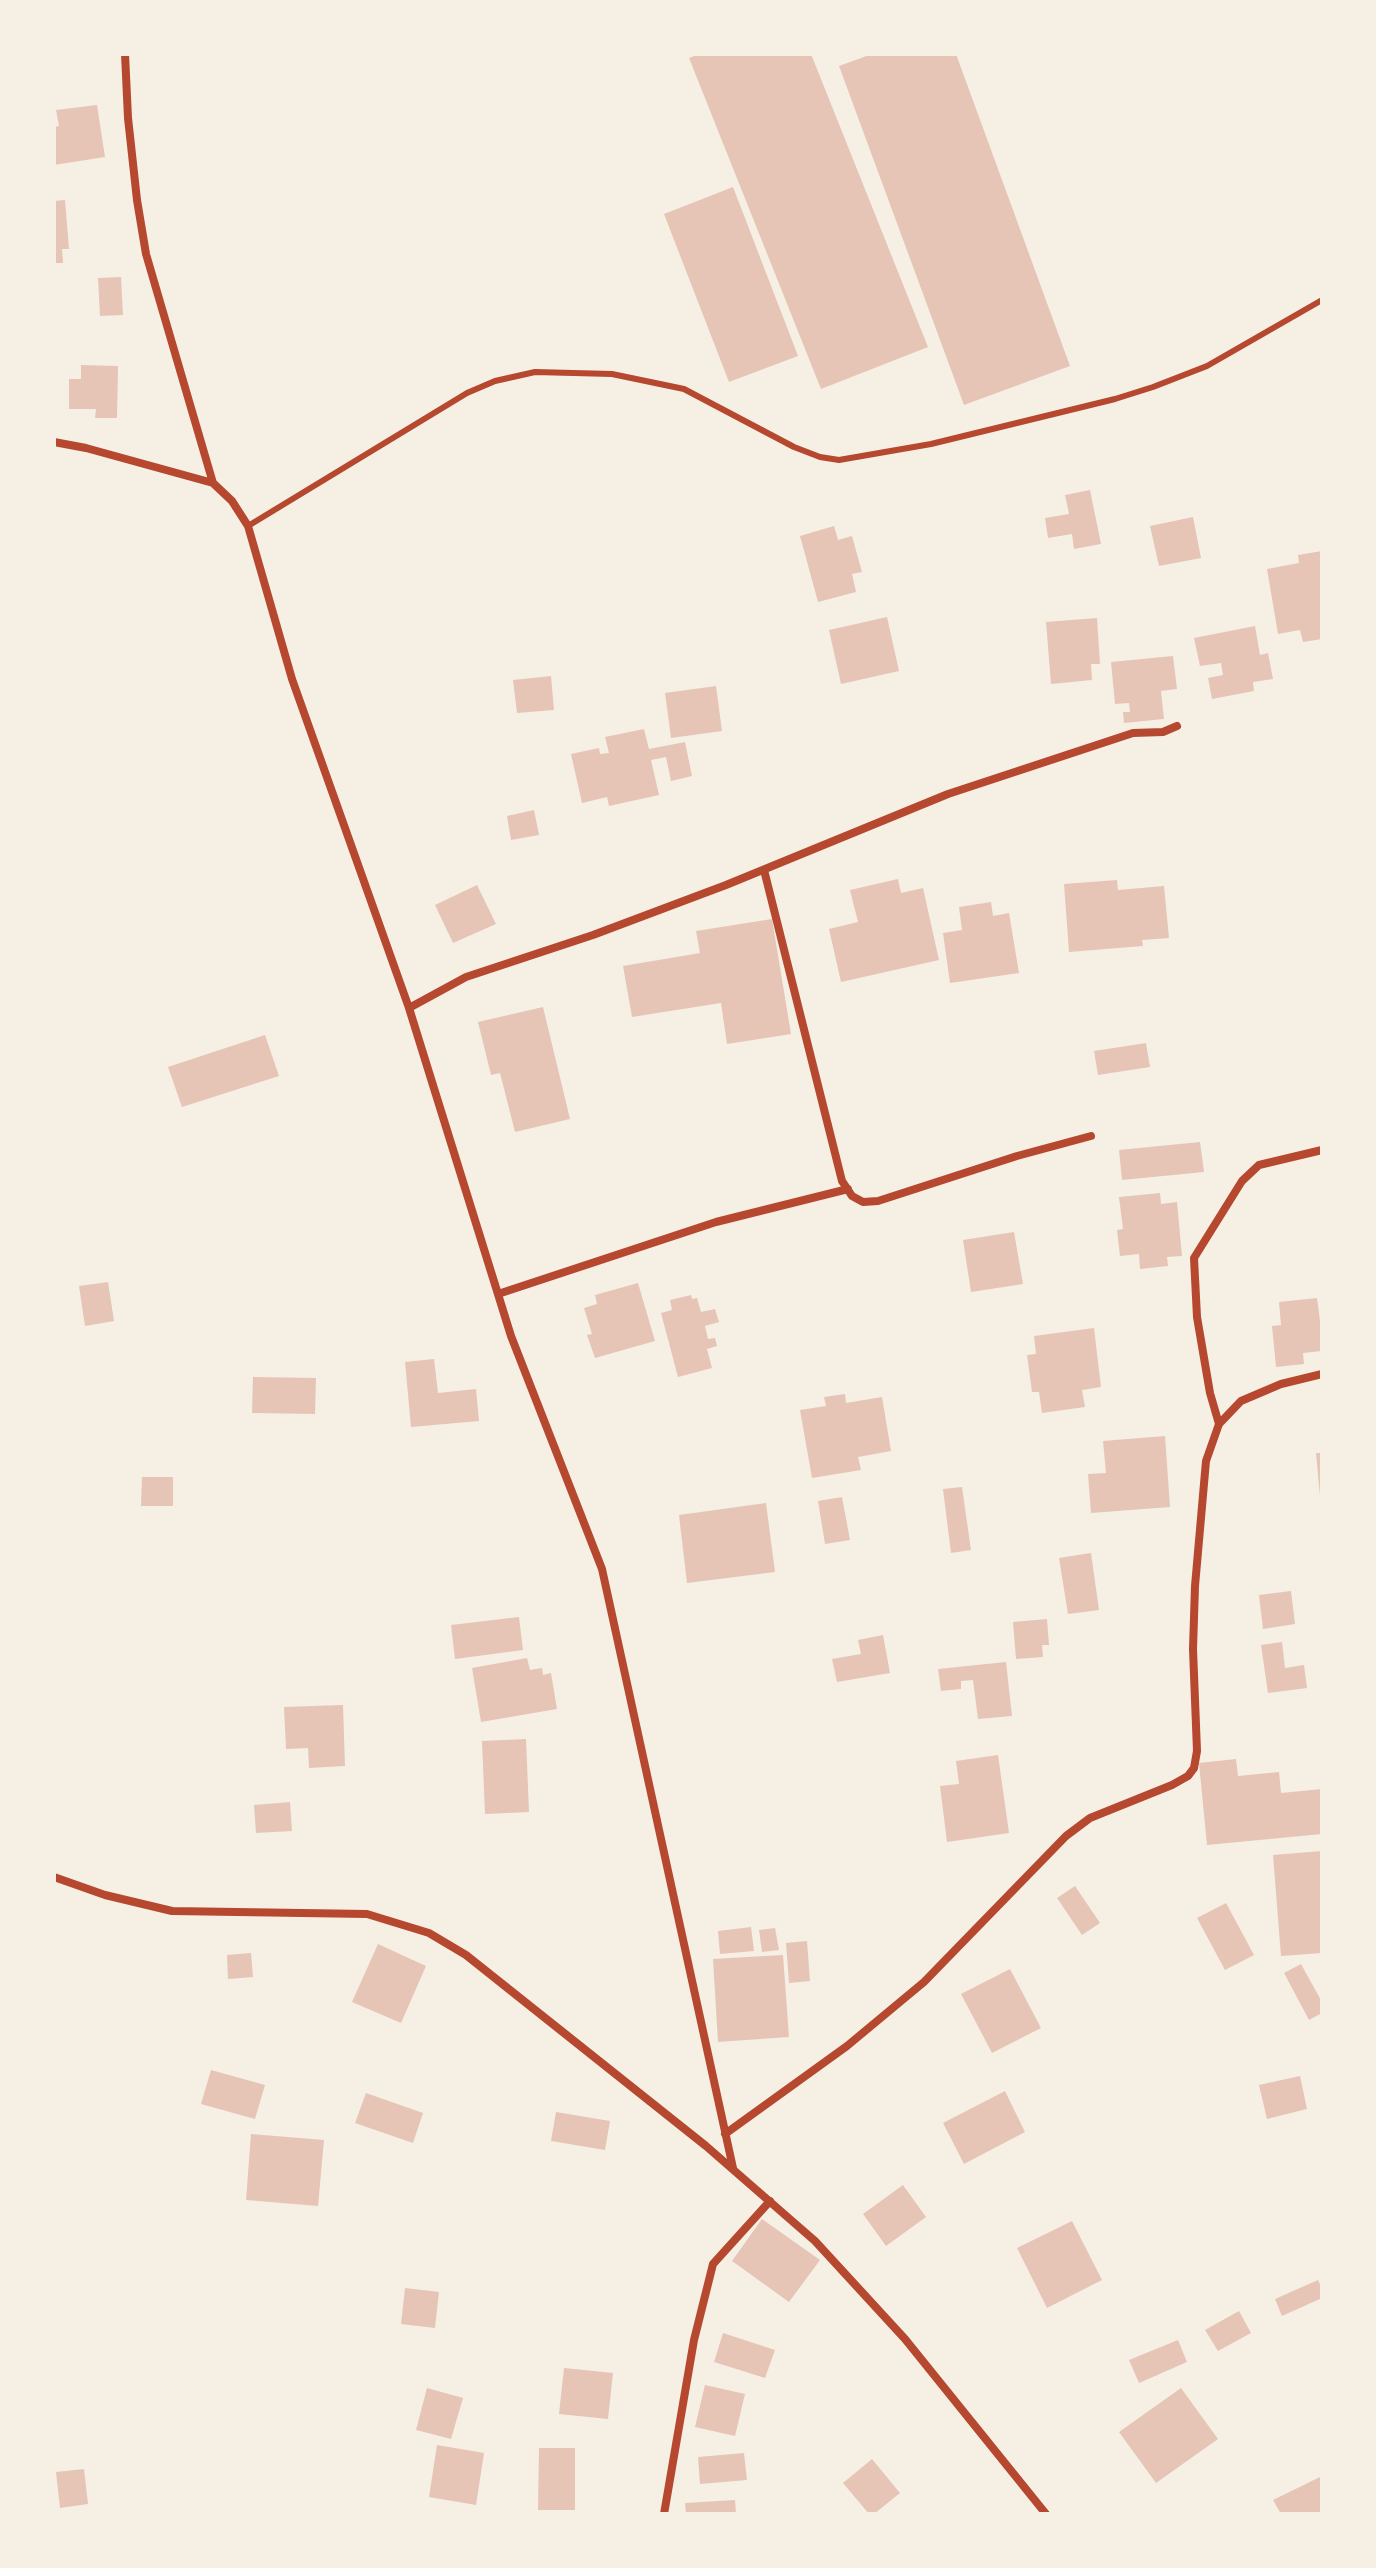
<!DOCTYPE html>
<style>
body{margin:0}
#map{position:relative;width:1376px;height:2568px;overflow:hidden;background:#f6efe4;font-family:Ubuntu,sans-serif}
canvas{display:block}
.frame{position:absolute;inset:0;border:56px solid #f6efe4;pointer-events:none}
</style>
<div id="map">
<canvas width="1376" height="2568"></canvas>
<div class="frame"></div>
</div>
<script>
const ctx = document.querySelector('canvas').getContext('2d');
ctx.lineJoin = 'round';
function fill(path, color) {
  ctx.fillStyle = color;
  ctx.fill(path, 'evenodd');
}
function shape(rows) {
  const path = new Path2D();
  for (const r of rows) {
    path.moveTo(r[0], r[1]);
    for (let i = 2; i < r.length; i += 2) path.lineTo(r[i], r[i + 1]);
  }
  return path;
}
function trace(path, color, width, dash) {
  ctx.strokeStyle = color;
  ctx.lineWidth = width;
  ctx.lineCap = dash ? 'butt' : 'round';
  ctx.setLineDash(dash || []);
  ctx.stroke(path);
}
const building = shape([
 [699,54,811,54,928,347,821,389,689,58],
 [872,54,956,54,1070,366,964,405,839,66],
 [97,105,105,157,54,165,54,127,59,126,56,110],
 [733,187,798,356,729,382,664,214],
 [65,200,69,249,62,249,63,263,54,263,54,201],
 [121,277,123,315,100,316,98,278],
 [81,365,118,366,117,418,95,418,96,409,69,409,69,379,81,379],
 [1090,490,1101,544,1074,549,1072,534,1048,538,1045,518,1069,514,1065,495],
 [1193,517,1201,558,1159,566,1150,526],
 [834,526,838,540,852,536,862,572,852,574,856,592,818,602,800,536],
 [1322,551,1322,639,1303,642,1300,630,1278,634,1267,569,1299,563,1298,555],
 [887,617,899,671,841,684,829,630],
 [1097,618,1100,664,1091,664,1092,680,1051,684,1046,622],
 [1255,626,1260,655,1268,653,1273,679,1253,682,1254,691,1212,699,1208,678,1223,675,1221,663,1200,666,1194,638],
 [1173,656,1177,689,1161,691,1164,719,1124,723,1123,712,1130,712,1129,703,1115,704,1111,662],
 [551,676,554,710,517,713,513,680],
 [716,686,722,731,671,738,665,693],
 [644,729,649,749,685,742,692,776,671,781,666,757,651,760,659,795,609,806,607,797,582,803,571,754,599,748,600,754,609,753,605,737],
 [534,810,539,835,511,840,507,816],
 [898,879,901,893,923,888,939,960,841,982,829,929,858,922,850,890],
 [1117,880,1118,890,1164,886,1169,938,1142,940,1143,946,1069,952,1064,884],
 [477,885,496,924,453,943,435,905],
 [991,902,993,916,1009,913,1019,973,950,983,943,933,962,930,959,907],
 [772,919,791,1034,727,1044,721,1003,632,1017,623,966,700,953,696,931],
 [543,1007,570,1119,515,1132,500,1073,491,1075,478,1022],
 [265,1035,279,1076,182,1107,168,1067],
 [1146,1043,1150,1067,1098,1075,1094,1051],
 [1200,1142,1204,1172,1122,1180,1119,1150],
 [1160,1193,1161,1204,1177,1202,1182,1256,1167,1257,1168,1266,1140,1269,1139,1254,1120,1256,1117,1230,1123,1229,1119,1197],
 [1014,1232,1023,1284,971,1292,963,1240],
 [108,1282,114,1321,85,1326,79,1286],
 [638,1283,655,1341,595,1358,587,1335,592,1334,584,1308,597,1304,595,1295],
 [691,1295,692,1299,697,1298,701,1312,715,1309,719,1322,705,1326,708,1339,715,1338,717,1346,707,1349,712,1368,678,1377,661,1313,672,1310,670,1300],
 [1317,1298,1320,1321,1322,1320,1322,1351,1303,1353,1304,1364,1276,1367,1272,1326,1281,1325,1279,1302],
 [1094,1328,1101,1387,1082,1390,1085,1407,1042,1413,1039,1392,1032,1392,1027,1355,1036,1354,1034,1336],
 [434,1359,438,1393,476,1389,479,1421,411,1427,405,1362],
 [253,1377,316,1378,315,1414,252,1413],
 [845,1394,846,1403,882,1397,891,1451,858,1457,861,1470,812,1478,800,1410,826,1406,824,1397],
 [1165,1436,1170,1507,1091,1513,1088,1474,1106,1473,1103,1441],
 [1316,1453,1322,1453,1322,1496,1320,1496],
 [142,1477,173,1477,173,1506,141,1506],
 [962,1487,971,1550,951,1553,943,1489],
 [842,1497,850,1540,825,1544,818,1501],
 [766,1503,775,1572,687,1583,679,1515],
 [1091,1553,1099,1610,1068,1614,1059,1558],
 [1291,1591,1295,1624,1263,1629,1259,1595],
 [519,1617,523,1650,455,1659,451,1625],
 [1047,1619,1049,1645,1042,1645,1043,1657,1016,1659,1013,1622],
 [883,1635,890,1673,837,1682,832,1659,861,1654,858,1640],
 [1282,1642,1285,1668,1304,1665,1307,1688,1268,1693,1261,1645],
 [527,1658,530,1670,542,1668,543,1675,551,1673,557,1709,481,1722,472,1668],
 [1006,1662,1012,1716,978,1719,973,1680,961,1681,961,1689,941,1691,938,1669],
 [343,1705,345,1766,309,1768,308,1748,286,1749,284,1707],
 [526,1739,529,1812,485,1814,482,1741],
 [998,1755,1009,1833,947,1842,940,1786,959,1784,956,1761],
 [1236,1759,1238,1776,1279,1772,1281,1793,1322,1789,1322,1834,1207,1845,1199,1763],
 [290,1802,292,1831,256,1833,254,1805],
 [1322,1851,1322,1953,1281,1956,1273,1855],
 [1075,1886,1100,1923,1082,1935,1057,1898],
 [1226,1903,1254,1955,1225,1970,1197,1918],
 [751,1927,754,1951,720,1954,718,1931],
 [775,1928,779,1950,762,1952,759,1930],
 [807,1941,810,1981,789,1983,786,1943],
 [378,1944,426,1966,401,2023,352,2002],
 [251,1953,253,1977,228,1979,227,1955],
 [783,1955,789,2037,718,2042,713,1959],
 [1301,1964,1322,2002,1322,2013,1309,2020,1284,1973],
 [1010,1969,1041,2028,992,2053,961,1994],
 [211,2070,265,2085,255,2119,201,2104],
 [1300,2076,1307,2109,1267,2119,1259,2085],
 [1005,2091,1025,2132,964,2164,943,2123],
 [366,2093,423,2113,413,2143,355,2123],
 [556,2112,610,2121,605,2150,551,2141],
 [251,2134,324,2140,318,2206,246,2200],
 [903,2185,926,2217,886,2246,863,2214],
 [762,2219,820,2260,789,2302,732,2261],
 [1072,2221,1102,2280,1047,2308,1017,2248],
 [1318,2280,1322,2289,1322,2298,1282,2316,1275,2299],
 [405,2288,439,2292,435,2328,401,2324],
 [1239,2311,1251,2333,1218,2351,1205,2330],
 [723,2333,775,2350,765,2378,714,2362],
 [1178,2340,1187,2362,1139,2383,1129,2360],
 [564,2368,613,2373,608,2419,559,2414],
 [705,2385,745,2394,735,2436,695,2427],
 [427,2388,463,2398,451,2439,416,2430],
 [1181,2388,1218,2439,1156,2483,1119,2432],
 [437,2445,484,2453,476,2505,429,2497],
 [539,2448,575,2448,575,2510,538,2510],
 [744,2453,747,2480,700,2484,698,2457],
 [872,2459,900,2493,874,2514,869,2514,843,2483],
 [84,2469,88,2504,60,2508,56,2472],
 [1320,2477,1322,2514,1281,2514,1273,2500],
 [735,2500,736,2514,686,2514,685,2503]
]);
const service = shape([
 [248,526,467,393,495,381,535,372,612,374,684,389,794,447,820,457,839,460,931,444,1115,399,1153,387,1207,366,1322,300]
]);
const minor = shape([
 [125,54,128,118,137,200,146,254,213,483],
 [54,442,86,448,213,483,232,501,248,526,292,679,409,1008,511,1336,602,1569,733,2168],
 [764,870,842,1181,852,1196,863,1202,878,1201,1017,1156,1091,1136],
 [409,1008,466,977,593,935,726,885,948,794,1133,733,1163,732,1177,726],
 [498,1294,716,1222,848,1189],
 [1219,1424,1210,1393,1197,1317,1194,1258,1242,1181,1259,1165,1322,1150],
 [54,1877,105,1895,172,1911,367,1914,429,1933,466,1955,706,2146,815,2241,905,2339,1046,2514],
 [725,2134,847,2046,924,1982,1066,1836,1090,1818,1172,1785,1188,1776,1194,1768,1197,1751,1193,1649,1195,1586,1206,1461,1219,1424,1241,1401,1281,1384,1322,1374],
 [664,2514,694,2340,713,2264,770,2201]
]);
fill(building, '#e6c5b7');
trace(service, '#b5482f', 6);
trace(minor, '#b5482f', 8);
</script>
